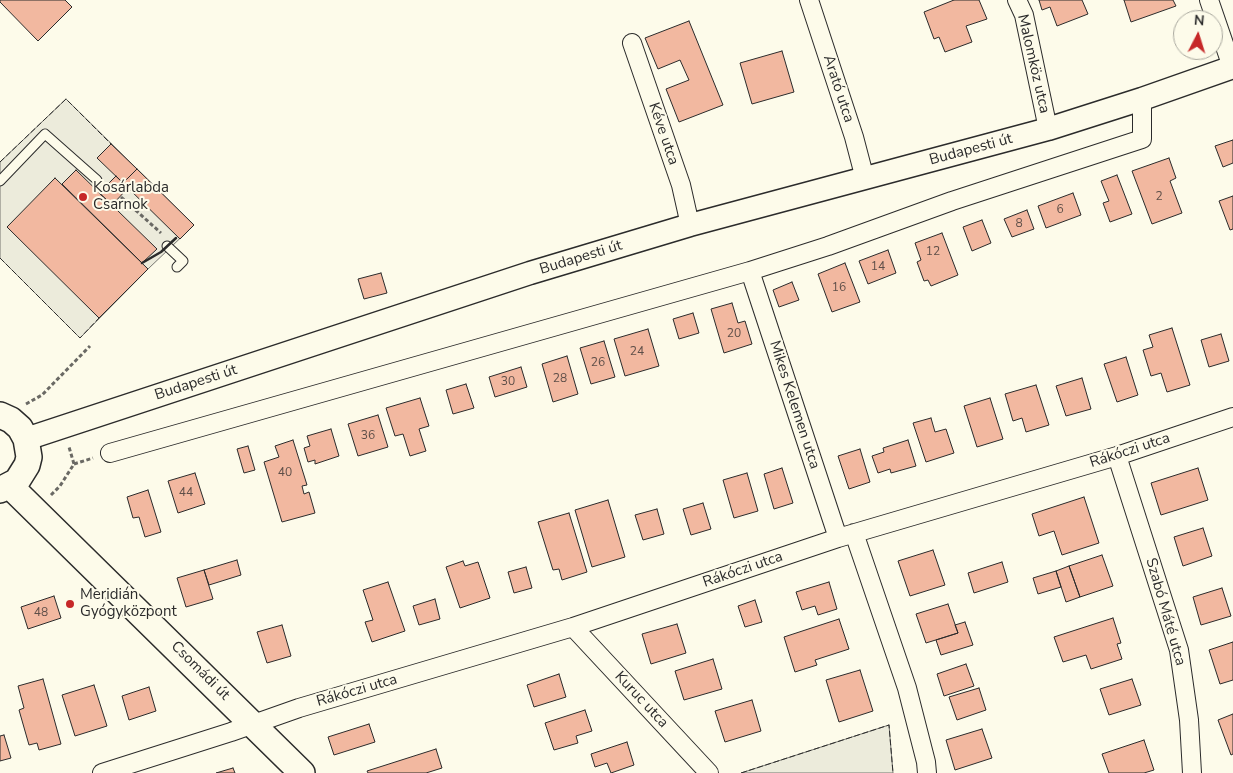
<!DOCTYPE html>
<meta charset="utf-8">
<style>
body{margin:0}
#map{position:relative;width:1233px;height:773px;overflow:hidden;background:#fdfbea;font-family:"Nunito Sans",sans-serif}
canvas{display:block}
.north{position:absolute;left:1173px;top:10px;width:50px;height:50px;box-sizing:border-box;background:#fdfbea;border:1px solid #a9a89e;border-radius:50%;rotate:5deg;font-size:14px;font-weight:700;line-height:20px;text-align:center;color:#2b2b2b}
.north::after{content:'';display:block;margin:auto;width:18px;height:22px;background:#c62828;clip-path:polygon(50% 0,100% 100%,50% 72%,0 100%)}
</style>
<div id="map">
<canvas width="1233" height="773"></canvas>
<div class="north">N</div>
</div>
<script>
const ctx = document.querySelector('canvas').getContext('2d');
ctx.lineJoin = 'round';
function fill(path, color) {
  ctx.fillStyle = color;
  ctx.fill(path, 'evenodd');
}
function shape(rows) {
  const path = new Path2D();
  for (const r of rows) {
    path.moveTo(r[0], r[1]);
    for (let i = 2; i < r.length; i += 2) path.lineTo(r[i], r[i + 1]);
  }
  return path;
}
function trace(path, color, width, dash) {
  ctx.strokeStyle = color;
  ctx.lineWidth = width;
  ctx.lineCap = dash ? 'butt' : 'round';
  ctx.setLineDash(dash || []);
  ctx.stroke(path);
}
function label(font, color, halo, rows, align = 'center') {
  ctx.font = font + ' "Nunito Sans",sans-serif';
  ctx.lineWidth = 4;
  ctx.setLineDash([]);
  ctx.textBaseline = 'middle';
  ctx.strokeStyle = halo;
  ctx.fillStyle = color;
  for (const [text, x, y, turn = 0] of rows) {
    ctx.save();
    ctx.translate(x, y);
    ctx.rotate((+turn || 0) * Math.PI / 180);
    ctx.textAlign = isNaN(turn) ? turn : align;
    if (halo) ctx.strokeText(text, 0, 0);
    ctx.fillText(text, 0, 0);
    ctx.restore();
  }
}
const green = shape([
 [66,99,194,225,148,269,80,338,0,258,0,162,66,99],
 [889,725,893,773,741,773,889,725]
]);
const building = shape([
 [0,0,65,0,72,7,38,41,0,2,0,0],
 [954,0,979,0,987,19,966,26,972,42,945,52,939,37,934,39,924,12,954,0],
 [1039,0,1082,0,1088,14,1057,26,1050,7,1042,10,1039,0],
 [1124,0,1173,0,1176,6,1131,22,1124,0],
 [689,21,723,105,679,122,666,89,689,80,680,60,658,69,645,38,689,21],
 [782,51,794,92,752,104,740,63,782,51],
 [1233,140,1233,163,1223,167,1215,146,1233,140],
 [111,144,137,169,123,183,97,158,111,144],
 [1169,158,1176,178,1170,181,1182,213,1152,224,1132,171,1169,158],
 [137,169,194,225,180,239,123,183,137,169],
 [76,170,157,249,142,263,62,184,76,170],
 [1117,175,1132,214,1110,222,1103,203,1109,201,1101,181,1117,175],
 [116,176,128,188,112,205,99,193,116,176],
 [55,178,148,269,99,318,7,227,55,178],
 [1073,193,1081,215,1046,228,1038,206,1073,193],
 [1233,196,1233,229,1230,230,1219,201,1233,196],
 [1027,210,1034,229,1012,237,1004,219,1027,210],
 [982,220,991,243,972,251,963,227,982,220],
 [942,233,958,275,931,286,928,280,924,281,917,262,921,260,915,243,942,233],
 [888,250,896,273,868,284,859,261,888,250],
 [845,263,860,302,832,312,818,274,845,263],
 [381,273,387,293,364,299,358,279,381,273],
 [792,282,799,300,779,307,773,290,792,282],
 [732,303,738,323,745,321,752,344,724,353,711,309,732,303],
 [693,313,699,333,679,339,673,319,693,313],
 [1172,328,1190,385,1167,392,1161,373,1151,376,1143,350,1153,347,1149,335,1172,328],
 [648,329,659,366,625,376,614,339,648,329],
 [1221,334,1229,361,1209,367,1201,340,1221,334],
 [604,341,615,377,591,384,580,348,604,341],
 [567,356,578,394,553,402,542,364,567,356],
 [1126,357,1138,395,1117,402,1104,364,1126,357],
 [521,367,527,387,495,397,489,377,521,367],
 [1082,378,1091,409,1066,416,1056,386,1082,378],
 [466,384,474,408,453,414,446,390,466,384],
 [1036,385,1049,425,1026,432,1022,418,1013,421,1005,394,1036,385],
 [420,398,429,426,419,429,426,451,410,456,403,434,395,436,386,408,420,398],
 [990,398,1003,439,977,447,964,406,990,398],
 [378,415,388,447,358,456,348,424,378,415],
 [931,418,935,432,946,429,954,453,926,462,913,423,931,418],
 [331,429,339,456,315,464,315,460,308,462,304,448,310,446,307,436,331,429],
 [293,440,307,485,302,486,304,494,309,492,315,513,282,522,264,462,279,457,275,446,293,440],
 [908,440,916,466,891,473,890,469,878,473,872,456,884,452,883,448,908,440],
 [248,446,255,470,244,473,237,449,248,446],
 [860,449,870,482,849,489,838,456,860,449],
 [782,468,793,503,774,509,764,474,782,468],
 [1198,468,1208,500,1161,515,1151,483,1198,468],
 [195,473,205,504,178,513,168,481,195,473],
 [747,473,758,511,734,518,723,480,747,473],
 [148,490,161,532,145,537,139,517,133,518,127,497,148,490],
 [1084,497,1099,543,1062,555,1054,531,1039,536,1032,514,1084,497],
 [608,500,625,557,592,567,575,510,608,500],
 [703,503,711,529,691,535,683,509,703,503],
 [657,509,664,534,643,540,635,515,657,509],
 [569,513,587,572,562,580,559,569,553,570,538,522,569,513],
 [1203,528,1212,556,1183,566,1174,537,1203,528],
 [933,550,945,585,910,596,898,561,933,550],
 [1102,555,1113,586,1080,597,1069,566,1102,555],
 [237,560,241,575,209,585,204,570,237,560],
 [463,561,465,566,478,562,490,598,460,608,446,567,463,561],
 [1002,562,1008,582,974,593,968,573,1002,562],
 [1069,566,1080,597,1066,602,1056,571,1069,566],
 [526,567,532,588,514,593,508,572,526,567],
 [204,570,213,599,186,607,177,578,204,570],
 [1056,571,1061,587,1038,594,1033,578,1056,571],
 [388,582,405,631,372,642,365,622,373,620,363,590,388,582],
 [829,582,837,609,818,615,815,606,802,610,796,592,829,582],
 [1222,588,1231,616,1201,625,1193,597,1222,588],
 [54,596,61,618,28,629,21,607,54,596],
 [435,599,440,619,419,625,413,606,435,599],
 [755,600,762,622,745,627,738,606,755,600],
 [948,604,958,633,926,643,916,614,948,604],
 [1113,618,1121,643,1117,644,1122,659,1091,669,1086,655,1063,662,1054,637,1113,618],
 [839,619,849,649,815,660,817,665,795,672,784,637,839,619],
 [965,622,973,645,941,655,936,640,958,633,955,625,965,622],
 [677,624,686,653,651,664,642,634,677,624],
 [282,625,291,656,267,663,257,632,282,625],
 [1233,642,1233,680,1220,684,1209,650,1233,642],
 [713,659,722,689,684,700,675,671,713,659],
 [966,664,974,686,944,696,937,674,966,664],
 [860,670,873,711,839,722,826,680,860,670],
 [559,674,566,697,534,707,527,685,559,674],
 [43,679,61,744,39,750,37,743,29,745,19,710,24,708,18,686,43,679],
 [1132,679,1141,705,1109,715,1100,689,1132,679],
 [94,685,107,726,75,736,62,695,94,685],
 [149,687,156,711,129,720,122,696,149,687],
 [979,688,986,710,957,720,949,697,979,688],
 [752,700,761,731,725,742,715,711,752,700],
 [585,710,592,731,576,736,578,743,554,750,545,723,585,710],
 [1233,714,1233,754,1231,755,1218,720,1233,714],
 [369,724,375,742,334,755,328,737,369,724],
 [982,729,992,758,955,770,946,740,982,729],
 [4,735,11,758,0,761,0,736,4,735],
 [1144,740,1154,770,1144,773,1109,773,1102,754,1144,740],
 [627,742,634,765,611,773,607,763,595,767,591,754,627,742],
 [436,749,442,768,426,773,368,773,367,771,436,749],
 [233,768,235,773,216,773,233,768]
]);
const path = shape([
 [121,197,161,233],
 [26,404,42,395,90,346],
 [74,464,93,458],
 [51,495,60,486,74,464,69,447]
]);
const service = shape([
 [0,181,45,134,97,180],
 [167,246,183,261,177,267]
]);
const minor = shape([
 [809,0,854,137,865,179],
 [1017,0,1024,15,1048,129],
 [1209,0,1232,67],
 [632,43,681,185,690,225],
 [750,271,838,538],
 [110,453,750,271,828,246,952,201,1142,139,1142,99],
 [1117,456,1179,650,1189,720,1192,773],
 [854,533,907,688,926,762,927,773],
 [573,627,709,773],
 [102,773,231,732,299,708,573,627,838,538,1117,456,1233,417]
]);
const tertiary = shape([
 [26,439,530,273,690,225,1048,129,1142,99,1233,67]
]);
const secondary = shape([
 [0,415,11,420,20,428,26,439,29,457,27,465,17,481,0,490],
 [10,486,302,773]
]);
const fence = shape([
 [0,162,66,99,111,144],
 [0,258,80,338,99,318],
 [741,773,889,725,893,773]
]);
const wall = shape([
 [142,263,161,252,176,238]
]);
const markers = [
 [83,197,5,"#c62828"],
 [70,604,5,"#c62828"]
];
const numberNames = [
 ["2",1159,197],
 ["6",1060,210],
 ["8",1019,224],
 ["12",933,252],
 ["14",878,267],
 ["16",839,288],
 ["20",734,334],
 ["24",637,352],
 ["26",598,363],
 ["28",560,379],
 ["30",508,382],
 ["36",368,436],
 ["40",285,473],
 ["44",186,493],
 ["48",41,613]
];
const streetNames = [
 ["Malomköz utca",1033,64,77],
 ["Arató utca",838,89,72],
 ["Kéve utca",663,134,71],
 ["Budapesti út",971,150,-15],
 ["Budapesti út",581,258,-17],
 ["Budapesti út",196,383,-18],
 ["Mikes Kelemen utca",794,405,72],
 ["Rákóczi utca",1130,451,-18],
 ["Rákóczi utca",743,570,-19],
 ["Szabó Máté utca",1165,612,74],
 ["Csomádi út",200,671,45],
 ["Rákóczi utca",357,691,-16],
 ["Kuruc utca",641,700,47]
];
const poiNames = [
 ["Kosárlabda",93,188],
 ["Csarnok",93,205],
 ["Meridián",80,595],
 ["Gyógyközpont",80,612]
];
fill(green, '#ecebdb');
trace(green, '#74746e', 1);
fill(building, '#f2b8a0');
trace(building, '#2b2b2b', 1);
trace(service, '#2b2b2b', 11);
trace(minor, '#2b2b2b', 20);
trace(tertiary, '#2b2b2b', 25);
trace(secondary, '#2b2b2b', 28);
trace(path, '#6a6964', 3, [4, 2.5]);
trace(service, '#fdfbea', 9);
trace(minor, '#fdfbea', 18);
trace(tertiary, '#fdfbea', 22);
trace(secondary, '#fdfbea', 25);
trace(fence, '#2b2b2b', 1, [6, 2.5]);
trace(wall, '#2b2b2b', 2.5);
for (const [x, y, r, color] of markers) {
  const dot = new Path2D();
  dot.arc(x, y, r, 0, 2 * Math.PI);
  ctx.fillStyle = color;
  ctx.fill(dot);
  trace(dot, '#fdfbea', 2);
}
label('12px', '#5d4e48', null, numberNames);
label('15px', '#2b2b2b', '#fdfbea', streetNames);
label('15px', '#2b2b2b', '#fdfbea', poiNames, 'left');
</script>
